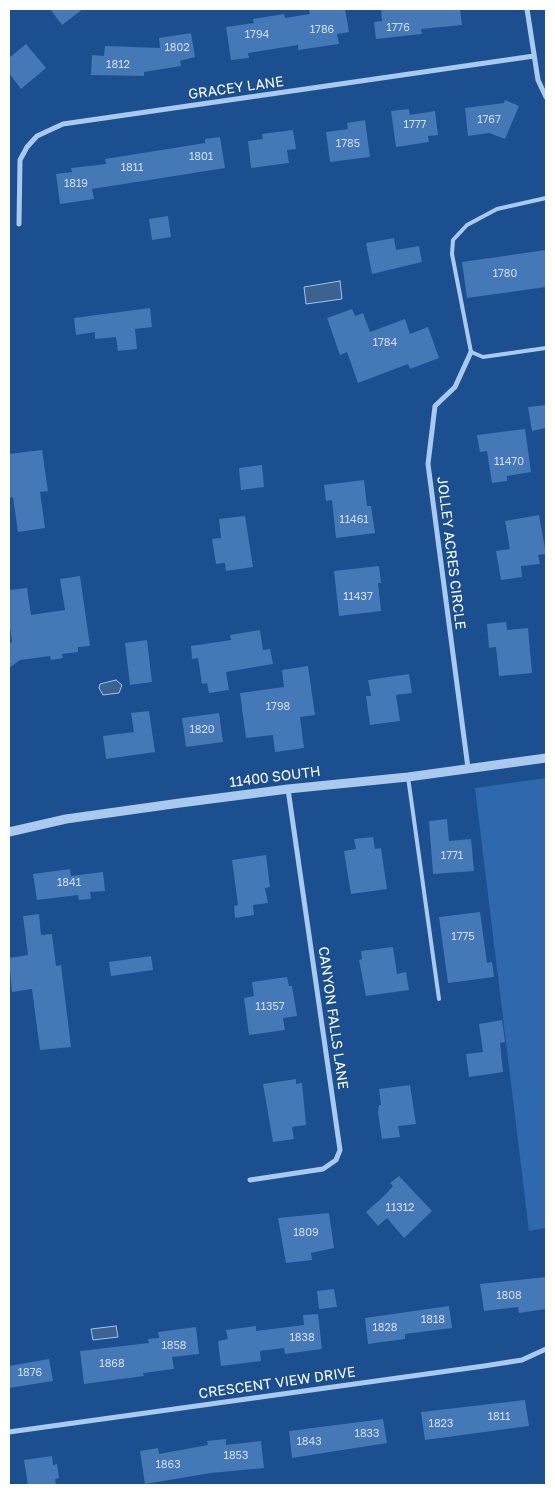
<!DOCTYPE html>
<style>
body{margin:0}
#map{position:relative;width:555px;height:1494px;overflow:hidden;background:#1b4f8f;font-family:"Golos Text",sans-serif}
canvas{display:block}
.frame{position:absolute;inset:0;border:10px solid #fff;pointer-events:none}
</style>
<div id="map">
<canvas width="555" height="1494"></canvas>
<div class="frame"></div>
</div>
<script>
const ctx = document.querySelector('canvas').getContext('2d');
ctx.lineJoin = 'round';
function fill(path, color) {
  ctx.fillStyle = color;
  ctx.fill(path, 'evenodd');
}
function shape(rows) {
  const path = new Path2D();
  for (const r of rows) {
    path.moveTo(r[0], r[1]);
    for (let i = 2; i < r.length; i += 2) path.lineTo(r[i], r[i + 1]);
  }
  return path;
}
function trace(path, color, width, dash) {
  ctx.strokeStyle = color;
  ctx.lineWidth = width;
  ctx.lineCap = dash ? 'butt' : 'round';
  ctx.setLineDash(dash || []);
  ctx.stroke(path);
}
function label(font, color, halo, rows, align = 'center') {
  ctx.font = font + ' "Golos Text",sans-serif';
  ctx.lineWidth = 4;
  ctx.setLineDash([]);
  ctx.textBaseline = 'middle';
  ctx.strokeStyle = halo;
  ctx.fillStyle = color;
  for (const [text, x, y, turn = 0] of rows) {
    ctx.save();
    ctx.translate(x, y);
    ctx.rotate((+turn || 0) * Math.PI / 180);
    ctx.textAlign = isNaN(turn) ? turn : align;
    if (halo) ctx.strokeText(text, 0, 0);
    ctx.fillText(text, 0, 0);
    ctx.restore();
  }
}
const green = shape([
 [546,778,546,1228,529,1231,475,788]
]);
const water = shape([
 [340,281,342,299,306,304,304,287,340,281],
 [116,680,122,685,119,693,103,695,99,688,100,684,116,680],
 [116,1326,118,1337,93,1340,91,1329,116,1326]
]);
const building = shape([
 [50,9,83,9,62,25],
 [309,9,345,9,349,32,337,34,339,44,298,50,298,45,248,53,249,58,231,60,226,27,254,23,253,19,284,14,285,18,310,14],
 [381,9,460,9,462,25,421,29,422,34,376,39,374,22,382,21],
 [191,33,195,57,180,61,181,66,144,72,144,76,91,75,92,55,104,56,105,46,160,48,159,38],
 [26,44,46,68,21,89,9,73,9,58],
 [505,100,519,106,505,139,489,133,468,136,465,108,504,103],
 [409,109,410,115,435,111,438,135,428,136,429,142,396,147,391,111],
 [365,120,370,157,330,162,326,132,348,129,347,123],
 [293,130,296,149,287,150,289,163,251,168,248,141,263,139,262,134],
 [220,137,225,168,92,189,94,199,60,204,56,174,72,172,71,168,106,164,105,159,205,143,205,139],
 [168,216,171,237,152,240,149,219],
 [394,238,396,250,419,246,422,262,372,274,366,243],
 [546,250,546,287,467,298,462,262],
 [150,308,152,327,135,329,137,349,118,351,116,337,95,339,95,332,76,335,74,318],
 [352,309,355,316,363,313,370,332,405,319,410,334,428,327,439,358,410,369,408,364,358,383,347,352,340,355,327,318],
 [546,405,546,428,532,431,528,407],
 [525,429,531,472,507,476,507,481,492,483,487,451,480,452,477,435],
 [42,450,48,491,40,492,45,528,18,532,13,497,9,498,9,454],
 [262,465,264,487,241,490,239,468],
 [364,480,367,506,371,506,375,533,336,538,332,500,326,501,324,485],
 [539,515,546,554,538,555,540,564,521,566,522,577,501,580,496,551,510,549,505,521],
 [245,516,253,567,226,571,225,563,216,564,212,539,221,538,219,519],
 [379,566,381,583,378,583,381,611,339,616,334,571],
 [80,576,90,646,78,647,78,652,62,654,63,658,51,660,50,656,20,660,9,668,9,644,12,642,9,620,9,590,27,588,31,615,65,610,60,579],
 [506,622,507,630,528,628,532,673,499,676,496,647,489,648,487,624],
 [260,630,263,650,270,649,273,664,226,672,229,690,209,693,207,683,202,684,198,658,192,659,191,646,231,640,230,635],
 [147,640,152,682,130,685,125,643],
 [308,666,315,715,300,717,304,748,275,752,273,735,246,738,240,693,284,687,282,670],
 [409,674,412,693,396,695,400,721,370,725,366,696,371,696,368,680],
 [149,711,155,752,106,759,103,736,134,732,131,713],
 [219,713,223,742,186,747,182,718],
 [447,819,449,841,471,839,474,871,433,874,429,821],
 [373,837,375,849,381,848,387,889,351,894,344,851,356,849,354,839],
 [266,855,270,887,265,888,268,903,253,905,254,915,235,918,234,906,238,905,232,860],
 [70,869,71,876,103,872,105,891,90,892,91,899,79,900,78,895,37,900,33,874],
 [480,912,487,963,492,962,494,977,448,983,439,917],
 [39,914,41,935,52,934,56,966,61,965,71,1047,40,1050,32,989,12,992,9,958,28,955,23,916],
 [393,947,397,974,406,972,409,990,366,996,359,960,362,959,361,951],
 [151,956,153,970,111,976,109,962],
 [287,977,289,986,292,986,297,1016,283,1018,285,1030,249,1035,244,998,254,996,252,982],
 [502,1020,505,1042,500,1043,503,1072,469,1077,466,1054,483,1052,479,1024],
 [296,1079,296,1084,302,1083,306,1125,292,1127,294,1139,273,1142,263,1084],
 [410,1085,416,1124,398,1126,400,1137,382,1139,378,1112,379,1105,381,1105,379,1089],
 [399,1176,432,1211,404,1238,387,1218,378,1226,366,1212,385,1195,393,1186,390,1183],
 [329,1213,334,1248,311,1253,312,1260,286,1263,278,1218],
 [546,1277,546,1309,519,1313,518,1307,484,1311,480,1284],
 [334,1289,337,1307,319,1309,317,1291],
 [449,1306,452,1328,405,1334,405,1339,368,1344,365,1318],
 [318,1314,322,1349,285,1354,284,1348,260,1351,261,1361,221,1366,218,1341,228,1339,226,1330,256,1326,256,1331,304,1325,303,1315],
 [196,1327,199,1354,172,1357,174,1369,143,1373,144,1376,84,1384,80,1351,149,1343,148,1339,159,1338,158,1332],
 [49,1359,53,1381,9,1388,9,1366],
 [525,1400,529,1426,425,1440,421,1412],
 [383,1419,387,1443,292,1458,289,1431],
 [226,1439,226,1445,261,1441,264,1468,211,1473,145,1484,140,1451,158,1448,159,1454,208,1445,207,1441],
 [52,1456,53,1465,57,1464,59,1478,55,1479,56,1485,28,1485,24,1460]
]);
const service = shape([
 [546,198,497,209,467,225,453,240,452,254,471,352,483,357,546,348],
 [408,777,439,999]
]);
const minor = shape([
 [527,9,538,80,546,97],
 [19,224,20,160,27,147,37,136,63,124,534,56],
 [468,768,428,464,435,406,455,387,471,352],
 [250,1180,323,1169,336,1160,340,1150,288,789],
 [9,1432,484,1366,522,1360,546,1349]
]);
const tertiary = shape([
 [9,832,66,819,180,803,288,789,408,777,546,758]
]);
const numberNames = [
 ["1776",398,28],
 ["1786",322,30],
 ["1794",257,35],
 ["1802",177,48],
 ["1812",118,65],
 ["1767",489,120],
 ["1777",415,125],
 ["1785",348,144],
 ["1801",201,157],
 ["1811",132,168],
 ["1819",76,184],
 ["1780",505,274],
 ["1784",385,343],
 ["11470",509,462],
 ["11461",354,520],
 ["11437",358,597],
 ["1798",278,707],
 ["1820",202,730],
 ["1771",452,856],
 ["1841",69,883],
 ["1775",463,937],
 ["11357",270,1007],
 ["11312",400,1208],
 ["1809",306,1233],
 ["1808",509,1296],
 ["1818",433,1320],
 ["1828",385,1328],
 ["1838",302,1338],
 ["1858",174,1346],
 ["1868",112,1364],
 ["1876",30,1373],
 ["1811",499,1417],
 ["1823",441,1424],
 ["1833",367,1434],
 ["1843",309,1442],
 ["1853",236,1456],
 ["1863",168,1465]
];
const streetNames = [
 ["GRACEY LANE",236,88,-8],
 ["JOLLEY ACRES CIRCLE",451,553,83],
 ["11400 SOUTH",275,777,-7],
 ["CANYON FALLS LANE",333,1018,82],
 ["CRESCENT VIEW DRIVE",277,1383,-8]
];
fill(green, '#2e69ad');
fill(water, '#3c6290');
trace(water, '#9cc4f0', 1);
fill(building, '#4478b7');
trace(service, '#a9c9ee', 4);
trace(minor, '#a9c9ee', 5);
trace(tertiary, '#a9c9ee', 9);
label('11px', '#d0dded', null, numberNames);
label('14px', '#fff', '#1b4f8f', streetNames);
</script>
